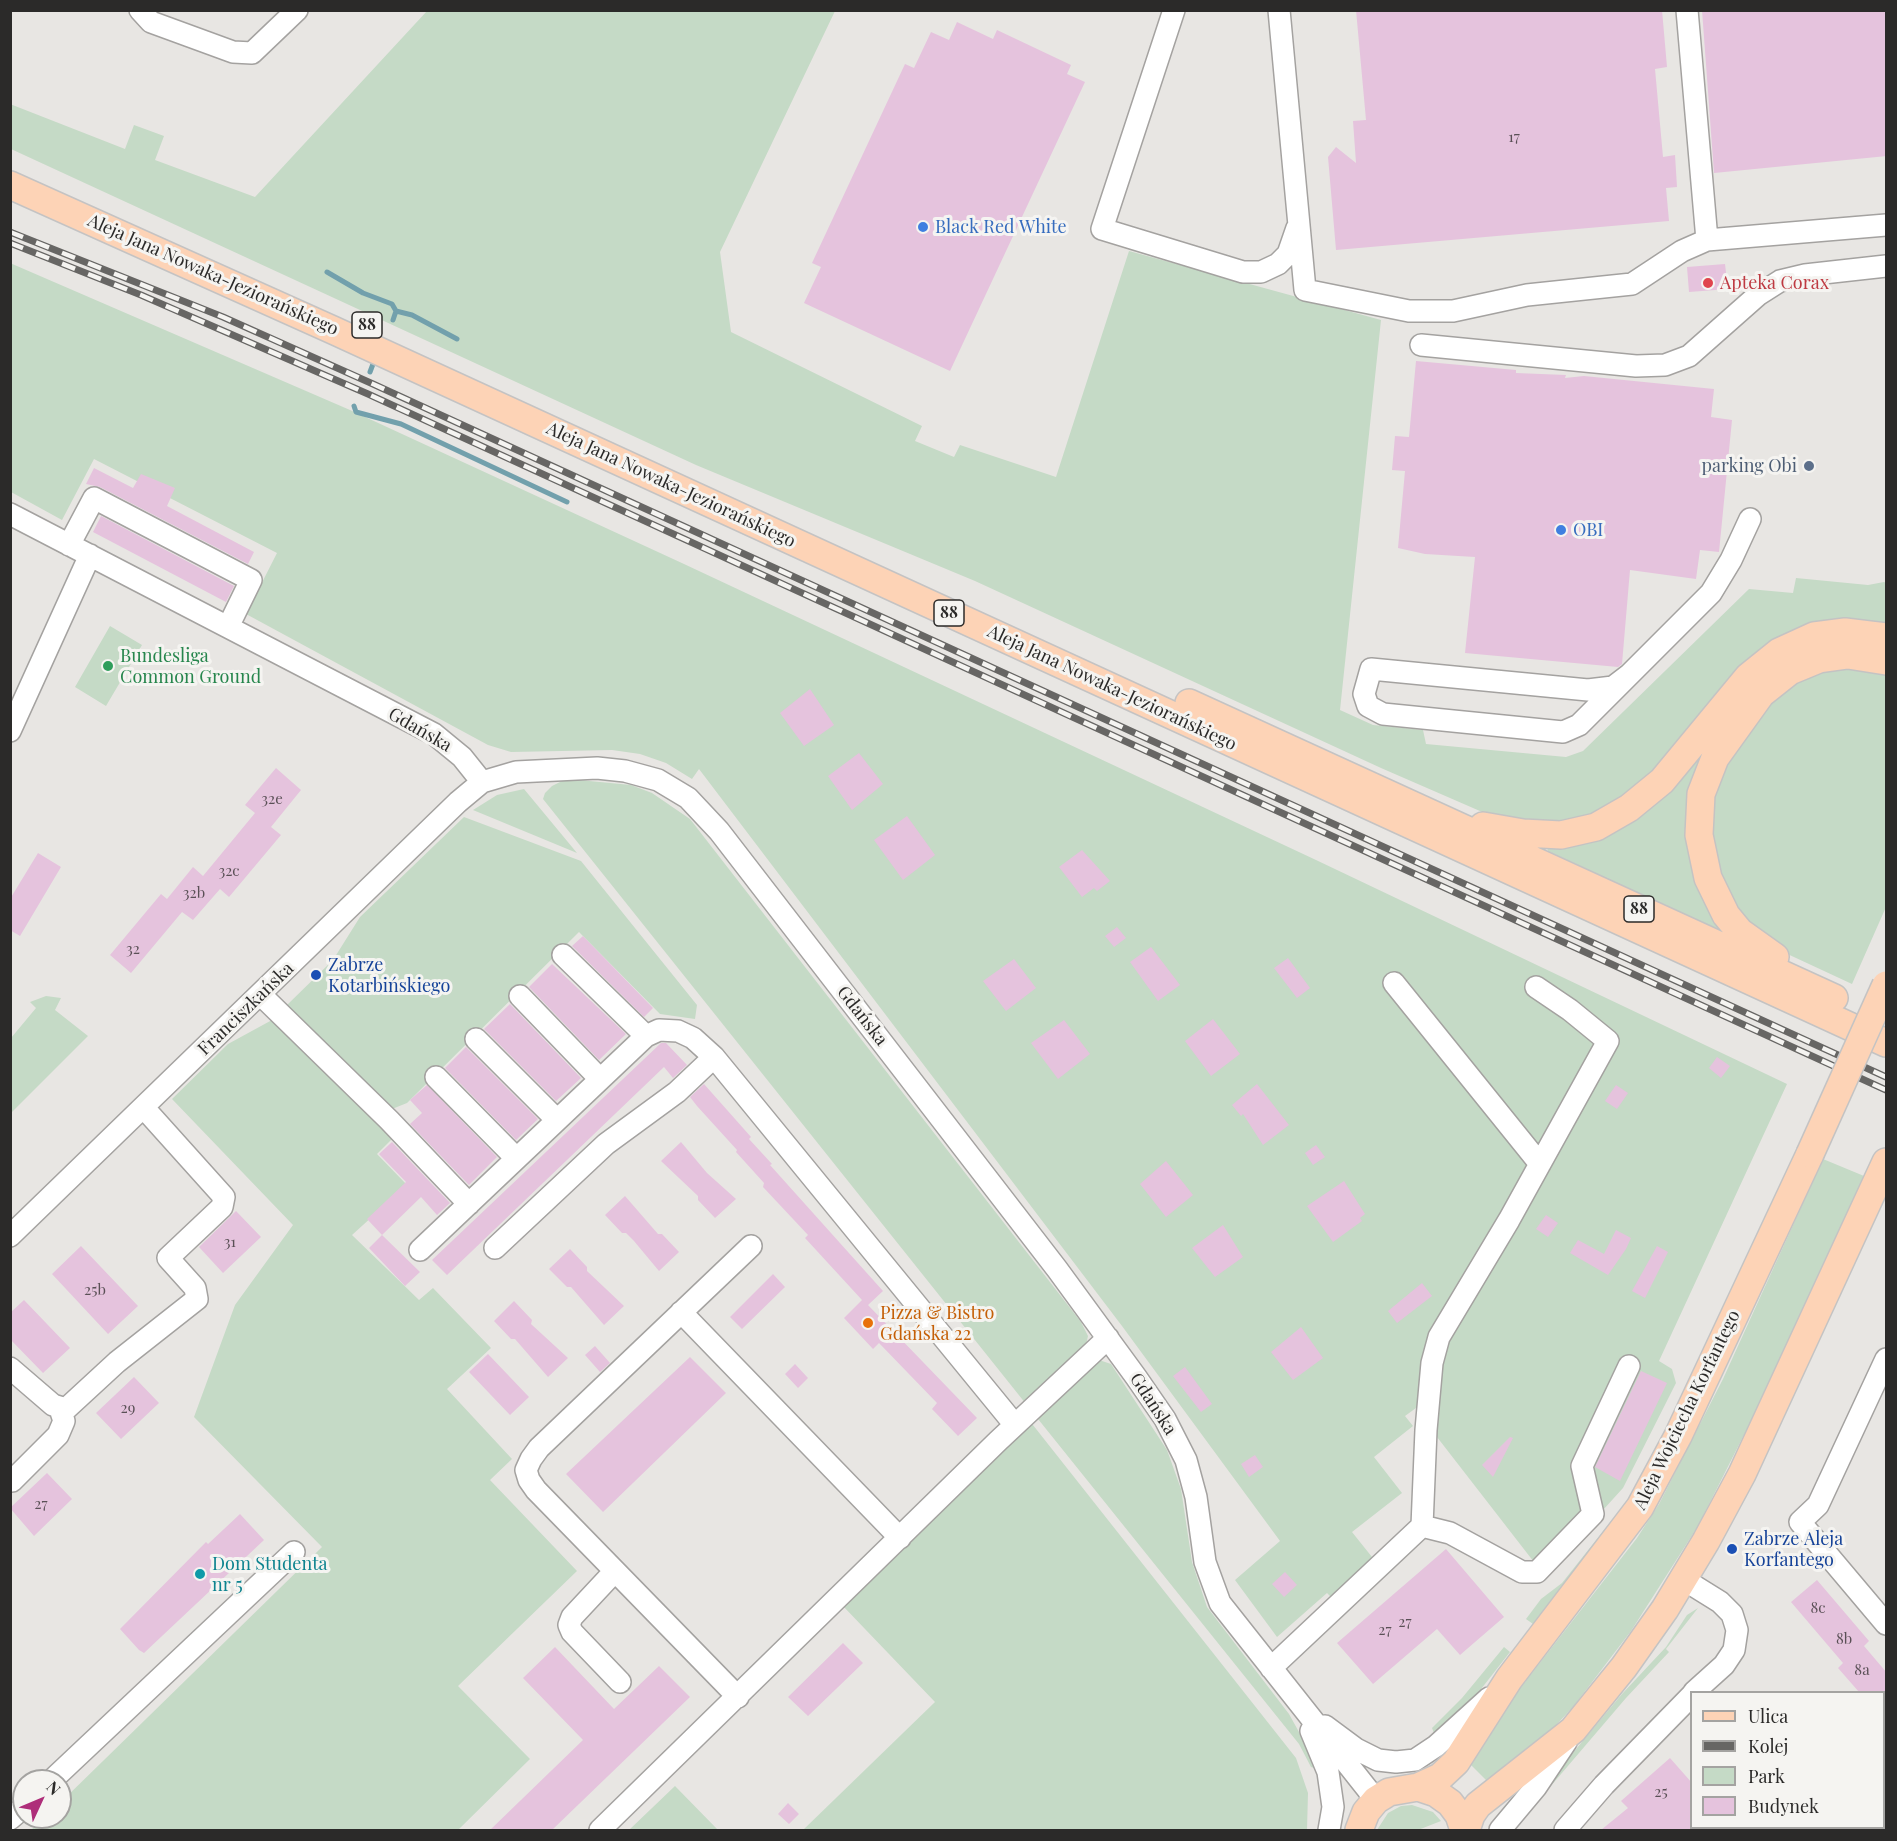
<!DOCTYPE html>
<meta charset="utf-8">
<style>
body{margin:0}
#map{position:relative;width:1897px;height:1841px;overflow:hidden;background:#e8e6e3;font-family:"Playfair Display",serif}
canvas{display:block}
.frame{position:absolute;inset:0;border:12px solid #2b2a29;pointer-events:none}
.legend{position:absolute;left:1690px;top:1691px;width:195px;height:138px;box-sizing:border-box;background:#f5f4f1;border:2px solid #a4a3a1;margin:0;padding:8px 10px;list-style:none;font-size:18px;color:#2b2a29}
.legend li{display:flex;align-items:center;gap:12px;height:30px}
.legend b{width:30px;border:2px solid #a4a3a1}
.north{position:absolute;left:12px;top:1769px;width:60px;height:60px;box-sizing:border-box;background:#f5f4f1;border:2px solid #a4a3a1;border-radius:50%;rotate:46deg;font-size:16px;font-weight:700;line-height:24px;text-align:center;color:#2b2a29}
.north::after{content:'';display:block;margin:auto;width:21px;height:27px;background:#ae2e7a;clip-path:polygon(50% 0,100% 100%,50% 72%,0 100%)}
</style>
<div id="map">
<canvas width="1897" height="1841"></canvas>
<div class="frame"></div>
<ul class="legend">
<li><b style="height:8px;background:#fdd3b6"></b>Ulica</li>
<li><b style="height:8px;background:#676664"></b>Kolej</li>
<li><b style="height:16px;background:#c5dac6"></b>Park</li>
<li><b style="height:16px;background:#e5c3dd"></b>Budynek</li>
</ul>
<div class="north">N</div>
</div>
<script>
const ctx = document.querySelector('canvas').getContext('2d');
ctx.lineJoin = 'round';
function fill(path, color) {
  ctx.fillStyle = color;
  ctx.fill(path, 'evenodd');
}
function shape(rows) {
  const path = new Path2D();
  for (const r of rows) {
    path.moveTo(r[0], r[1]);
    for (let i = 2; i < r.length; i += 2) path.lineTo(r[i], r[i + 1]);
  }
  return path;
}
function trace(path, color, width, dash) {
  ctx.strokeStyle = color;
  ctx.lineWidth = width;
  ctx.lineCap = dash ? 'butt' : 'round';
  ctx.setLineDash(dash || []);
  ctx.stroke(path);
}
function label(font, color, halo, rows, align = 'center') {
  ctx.font = font + ' "Playfair Display",serif';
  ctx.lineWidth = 6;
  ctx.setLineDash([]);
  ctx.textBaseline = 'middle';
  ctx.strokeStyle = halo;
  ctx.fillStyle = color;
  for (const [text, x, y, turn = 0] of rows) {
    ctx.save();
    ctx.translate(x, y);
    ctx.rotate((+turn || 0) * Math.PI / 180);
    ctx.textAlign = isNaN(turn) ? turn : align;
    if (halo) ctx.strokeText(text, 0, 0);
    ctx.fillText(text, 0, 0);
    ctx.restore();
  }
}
const green = shape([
 [427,11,835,11,720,252,731,332,922,426,915,441,954,457,960,445,1056,477,1129,251,1381,320,1340,710,1373,725,1423,730,1426,744,1566,757,1583,751,1749,589,1793,593,1796,578,1868,585,1884,582,1886,583,1886,628,1861,624,1661,771,1580,825,1496,818,1381,768,975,581,696,465,11,149,10,104,125,149,134,125,164,136,155,160,255,197],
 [10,263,350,410,684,564,1316,860,1787,1084,1659,1361,1672,1369,1676,1383,1623,1488,1544,1575,1430,1428,1423,1407,1416,1408,1405,1416,1413,1426,1374,1457,1402,1493,1352,1532,1376,1562,1334,1600,1327,1593,1277,1637,1235,1580,1280,1541,1122,1326,699,769,692,779,666,763,640,754,612,750,511,752,488,745,246,614,277,553,94,459,62,520,11,492],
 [110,626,142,645,106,706,75,687],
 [1823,650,1702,768,1724,933,1548,851,1547,847,1573,843,1745,691],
 [1864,664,1886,669,1886,907,1852,984,1781,951,1746,925,1711,856,1713,785,1758,711,1801,675],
 [579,780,631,785,652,793,690,819,1081,1322,1088,1336,1085,1349,1026,1404,543,799,545,793,552,786,562,781],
 [524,789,577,853,473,810,497,795],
 [464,817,581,861,697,1005,695,1019,660,1014,579,932,407,1103,392,1109,286,1006,333,960,360,917],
 [46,996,61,998,55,1010,88,1036,11,1113,11,1038,36,1008,30,1002],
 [272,1020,394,1137,377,1154,407,1185,352,1235,419,1300,433,1288,491,1348,447,1389,512,1459,490,1480,577,1571,458,1686,530,1759,458,1830,31,1830,45,1817,60,1817,60,1803,322,1547,194,1417,235,1305,293,1225,172,1099,228,1044],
 [1823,1159,1864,1176,1762,1399,1698,1526,1631,1631,1573,1707,1541,1741,1488,1782,1469,1763,1500,1714,1637,1538,1659,1504,1723,1379],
 [1099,1360,1111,1364,1167,1450,1181,1489,1192,1562,1207,1607,1289,1714,1320,1770,1311,1767,1299,1744,1034,1414],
 [1029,1420,1296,1758,1308,1793,1307,1830,803,1830,935,1702,842,1605],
 [1612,1520,1614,1520,1533,1624,1526,1619,1541,1599,1562,1583],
 [1698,1608,1666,1649,1669,1652,1626,1698,1526,1815,1521,1815,1622,1694,1666,1647,1687,1615],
 [1504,1647,1510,1652,1467,1707,1436,1738,1432,1728,1462,1698],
 [675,1786,718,1830,629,1830],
 [1412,1805,1433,1812,1441,1821,1418,1830,1377,1830,1388,1813,1401,1806]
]);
const stream = shape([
 [327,272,363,293,392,304,396,311,412,315,457,339],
 [393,320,396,311],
 [370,372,373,364],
 [354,406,356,412,401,424,567,502]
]);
const building = shape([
 [1356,10,1662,10,1667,67,1655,69,1663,157,1675,155,1677,187,1666,188,1669,221,1336,250,1328,157,1336,147,1356,163,1353,121,1366,120],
 [1702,10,1887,10,1887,156,1714,173],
 [957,22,993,39,997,30,1071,65,1067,74,1085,82,950,371,804,303,821,267,812,263,905,64,914,68,931,32,949,40],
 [1725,264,1728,289,1689,292,1687,267],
 [1416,361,1516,370,1516,373,1566,375,1565,378,1584,376,1714,389,1711,417,1732,420,1719,552,1700,550,1696,579,1630,570,1622,664,1618,667,1465,653,1475,557,1425,554,1398,548,1405,471,1392,470,1395,436,1409,437],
 [94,468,133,488,141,474,175,488,167,506,254,552,248,564,100,487,86,484],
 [101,516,234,586,226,602,93,532],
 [810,689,834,725,804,746,780,713],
 [859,753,883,784,852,810,828,776],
 [276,768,301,790,271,827,281,835,229,897,220,889,193,920,182,912,131,973,110,955,161,894,167,899,193,867,203,876,255,813,245,805],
 [907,816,935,855,903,880,874,840],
 [1082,850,1110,881,1097,891,1094,888,1082,897,1059,867],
 [38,853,61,867,20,936,10,930,10,899],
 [1117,927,1126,938,1114,947,1105,936],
 [583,936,653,1008,644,1017,572,946],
 [1151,947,1180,985,1158,1001,1130,962],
 [1288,958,1310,988,1297,998,1274,968],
 [1014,959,1036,988,1006,1011,983,981],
 [552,964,626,1034,599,1060,529,987],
 [510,1004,581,1078,556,1101,484,1029],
 [1213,1019,1240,1054,1211,1076,1185,1041],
 [1064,1020,1090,1054,1058,1079,1031,1043],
 [661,1043,666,1043,687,1065,673,1078,664,1067,447,1275,432,1260],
 [466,1047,538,1119,516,1140,445,1068],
 [1717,1057,1730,1066,1721,1078,1709,1068],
 [704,1084,751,1137,749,1139,772,1164,770,1165,883,1291,868,1305,977,1418,958,1436,932,1409,937,1403,879,1343,873,1349,844,1318,862,1300,805,1238,808,1235,763,1187,764,1183,736,1152,737,1150,697,1106,690,1097],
 [1257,1084,1289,1125,1263,1145,1243,1114,1241,1116,1232,1105],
 [427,1085,497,1157,469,1185,410,1124,422,1113,410,1100],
 [1616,1085,1628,1093,1617,1109,1605,1101],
 [392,1142,450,1203,437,1215,421,1197,382,1235,420,1272,405,1286,369,1248,382,1235,367,1219,406,1182,379,1154],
 [681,1142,707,1173,736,1199,715,1218,698,1200,698,1196,661,1161],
 [1316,1145,1325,1157,1313,1165,1305,1153],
 [1166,1161,1193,1195,1166,1217,1140,1184],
 [1344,1181,1365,1214,1360,1218,1362,1221,1333,1242,1307,1206],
 [625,1196,658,1234,662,1234,679,1252,659,1271,634,1241,626,1233,622,1233,605,1215],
 [236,1211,261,1237,223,1273,199,1247],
 [1546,1215,1558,1223,1548,1237,1536,1229],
 [1223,1225,1243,1257,1215,1277,1192,1248],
 [1616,1230,1631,1238,1626,1249,1608,1275,1570,1253,1578,1240,1604,1254],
 [81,1246,138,1306,108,1334,52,1274],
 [1657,1246,1668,1252,1645,1298,1632,1291],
 [570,1249,587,1267,587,1271,624,1306,604,1325,571,1287,567,1287,549,1269],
 [773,1274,785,1287,742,1329,730,1317],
 [1422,1283,1432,1296,1397,1323,1388,1311],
 [24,1300,70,1348,43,1373,10,1339,10,1313],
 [514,1301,532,1320,531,1324,568,1358,548,1377,515,1339,511,1339,494,1321],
 [1301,1327,1323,1358,1293,1380,1271,1352],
 [595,1346,610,1363,600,1372,585,1355],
 [488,1354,529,1397,510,1415,469,1372],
 [690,1357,726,1393,603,1512,566,1474],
 [795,1364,808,1378,798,1388,785,1374],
 [1185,1367,1212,1404,1201,1412,1173,1376],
 [1641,1371,1667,1383,1620,1481,1595,1467],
 [134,1377,159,1403,121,1439,96,1413],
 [1510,1437,1513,1438,1493,1477,1482,1465],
 [1255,1455,1263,1467,1249,1477,1241,1464],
 [47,1473,72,1499,34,1536,10,1508],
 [240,1514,264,1540,144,1653,139,1650,120,1629,206,1542,208,1544],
 [1446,1549,1504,1617,1460,1655,1437,1629,1373,1684,1337,1643],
 [1285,1572,1297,1585,1284,1597,1272,1584],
 [1817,1580,1869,1641,1864,1646,1887,1673,1887,1692,1859,1692,1838,1668,1843,1663,1791,1602],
 [843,1643,863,1663,808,1716,788,1697],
 [555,1647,614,1709,659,1666,690,1697,552,1830,490,1830,583,1740,523,1678],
 [1670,1758,1692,1783,1692,1830,1601,1830,1628,1808,1621,1801],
 [788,1803,799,1814,789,1824,778,1814]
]);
const minor = shape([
 [140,10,151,22,233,52,252,53,297,10],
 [1174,10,1102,229,1243,272,1261,272,1278,264,1288,254,1297,228],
 [1279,10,1305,290,1409,311,1453,311,1527,295,1632,284,1682,251,1707,240],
 [1687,10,1707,240,1886,225],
 [1421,345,1636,366,1665,365,1689,356,1758,295,1780,281,1805,275,1886,266],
 [10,514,434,734,462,757,482,782],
 [69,545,94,498,251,580,228,627],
 [1630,674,1579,725,1563,732,1383,714,1368,706,1364,694,1371,669,1588,690,1613,687,1630,674,1711,593,1731,560,1750,519],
 [10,731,90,555],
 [563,955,646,1036],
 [1394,983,1540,1164],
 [260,994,389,1120,469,1204],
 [520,996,600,1079],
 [476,1039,557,1120],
 [436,1077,516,1158],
 [10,1236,458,802,482,782,516,772,597,768,625,771,658,780,688,798,719,831,1057,1269,1136,1377,1165,1419,1186,1460,1196,1497,1205,1562,1220,1603,1376,1800],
 [495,1248,606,1144,677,1092,714,1057],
 [420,1250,646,1036,659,1030,678,1031,693,1038,714,1057,1015,1425],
 [681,1312,900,1538],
 [1886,1359,1818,1505,1800,1522,1886,1624],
 [10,1368,53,1405,66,1409,117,1362,197,1299,195,1288,168,1258,222,1207,224,1197,144,1108],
 [12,1481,58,1435,64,1421,60,1409],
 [1422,1526,1450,1533,1522,1572,1537,1572,1593,1514,1582,1466,1629,1366],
 [615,1571,572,1617,569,1625,572,1632,620,1682],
 [1683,1579,1720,1602,1732,1614,1737,1630,1734,1650,1724,1665,1694,1692],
 [1271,1668,1422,1526,1426,1430,1432,1363,1439,1337,1509,1220,1608,1041,1570,1010,1536,987],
 [738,1697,536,1490,529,1480,526,1470,531,1459,539,1448,751,1246],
 [1325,1726,1356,1749,1378,1760,1396,1762,1415,1760,1436,1746,1489,1698],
 [1311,1731,1328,1772,1333,1807,1329,1830],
 [51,1781,294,1552],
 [10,1819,24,1807],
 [1884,1826,1886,1830],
 [600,1830,998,1441,1108,1338],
 [1500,1830,1536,1787,1566,1742],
 [1565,1830,1604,1785,1692,1695]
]);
const major = shape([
 [10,185,335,331,1886,1043],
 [1189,703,1834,998],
 [1483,826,1523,833,1561,835,1596,827,1629,808,1662,781,1748,677,1779,652,1814,636,1845,632,1886,637],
 [1775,957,1740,932,1726,915,1708,878,1699,835,1701,794,1715,758,1761,694,1790,671,1819,659,1848,655,1886,661],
 [1418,1787,1440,1777,1456,1762,1509,1679,1640,1507,1678,1436,1810,1154],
 [1359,1830,1366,1812,1376,1800,1389,1792,1418,1787,1436,1793,1450,1803,1459,1815,1464,1830],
 [1466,1830,1471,1815,1478,1805,1573,1730,1624,1667,1665,1609,1706,1541,1742,1474,1886,1162]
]);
const rail = shape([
 [10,232,223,317,373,384,1886,1077],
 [10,243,141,295,368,394,1886,1090]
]);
const majorBridge = shape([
 [1810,1154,1886,985]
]);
const markers = [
 [923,227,6,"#3f7fe0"],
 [1708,283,6,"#e0444e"],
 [1809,466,6,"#5c6f8a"],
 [1561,530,6,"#3f7fe0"],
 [108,666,6,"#2e9e5b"],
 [316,975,6,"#1a4fb4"],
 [868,1323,6,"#e8710a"],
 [1732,1549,6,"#1a4fb4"],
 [200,1574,6,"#0f9aa8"]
];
const numberNames = [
 ["17",1514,137],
 ["32e",272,799],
 ["32c",229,871],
 ["32b",194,893],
 ["32",133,949],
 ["31",230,1242],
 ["25b",95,1290],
 ["29",128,1408],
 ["27",41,1504],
 ["8c",1818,1608],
 ["27",1405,1622],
 ["27",1385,1630],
 ["8b",1844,1639],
 ["8a",1862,1670],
 ["25",1661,1792]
];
const shields = [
 [367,325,30],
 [949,613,30],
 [1639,909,30]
];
const shieldNames = [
 ["88",367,325],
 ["88",949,613],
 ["88",1639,909]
];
const shopNames = [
 ["Black Red White",935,227],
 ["OBI",1573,530]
];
const streetNames = [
 ["Aleja Jana Nowaka-Jeziorańskiego",213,275,24],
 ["Aleja Jana Nowaka-Jeziorańskiego",671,485,25],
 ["Aleja Jana Nowaka-Jeziorańskiego",1112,688,25],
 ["Gdańska",420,730,30],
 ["Franciszkańska",246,1009,-44],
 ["Gdańska",862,1016,52],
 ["Gdańska",1153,1404,57],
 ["Aleja Wojciecha Korfantego",1687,1410,-64]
];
const healthNames = [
 ["Apteka Corax",1720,283]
];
const serviceNames = [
 ["parking Obi",1797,466]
];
const leisureNames = [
 ["Bundesliga",120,656],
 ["Common Ground",120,677]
];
const transitNames = [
 ["Zabrze",328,965],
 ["Kotarbińskiego",328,986],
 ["Zabrze Aleja",1744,1539],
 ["Korfantego",1744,1560]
];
const foodNames = [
 ["Pizza & Bistro",880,1313],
 ["Gdańska 22",880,1334]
];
const cultureNames = [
 ["Dom Studenta",212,1564],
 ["nr 5",212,1585]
];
fill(green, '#c5dac6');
trace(stream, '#72a0ac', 5);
fill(building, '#e5c3dd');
trace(minor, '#a4a2a0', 24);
trace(major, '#c4c3c3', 30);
trace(minor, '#fff', 21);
trace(major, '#fdd3b6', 27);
trace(rail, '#676664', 7);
trace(rail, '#f5f4f1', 4.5, [14]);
trace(majorBridge, '#c4c3c3', 30, []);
trace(majorBridge, '#fdd3b6', 27);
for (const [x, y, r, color] of markers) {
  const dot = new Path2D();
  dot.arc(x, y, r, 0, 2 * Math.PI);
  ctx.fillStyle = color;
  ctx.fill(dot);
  trace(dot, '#f5f4f1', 2);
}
label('15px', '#5a5056', null, numberNames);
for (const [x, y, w] of shields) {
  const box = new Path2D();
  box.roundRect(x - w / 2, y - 13, w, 26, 4.5);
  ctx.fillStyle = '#f5f4f1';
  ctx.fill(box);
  trace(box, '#2b2a29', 1.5);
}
label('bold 16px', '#2b2a29', null, shieldNames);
label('18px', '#366cbe', '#f5f4f1', shopNames, 'left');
label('18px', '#2b2a29', '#f5f4f1', streetNames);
label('18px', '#be3a42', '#f5f4f1', healthNames, 'left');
label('18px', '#4e5e75', '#f5f4f1', serviceNames, 'right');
label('18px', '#27864d', '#f5f4f1', leisureNames, 'left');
label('18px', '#164399', '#f5f4f1', transitNames, 'left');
label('18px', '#c56008', '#f5f4f1', foodNames, 'left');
label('18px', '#0d838f', '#f5f4f1', cultureNames, 'left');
</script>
